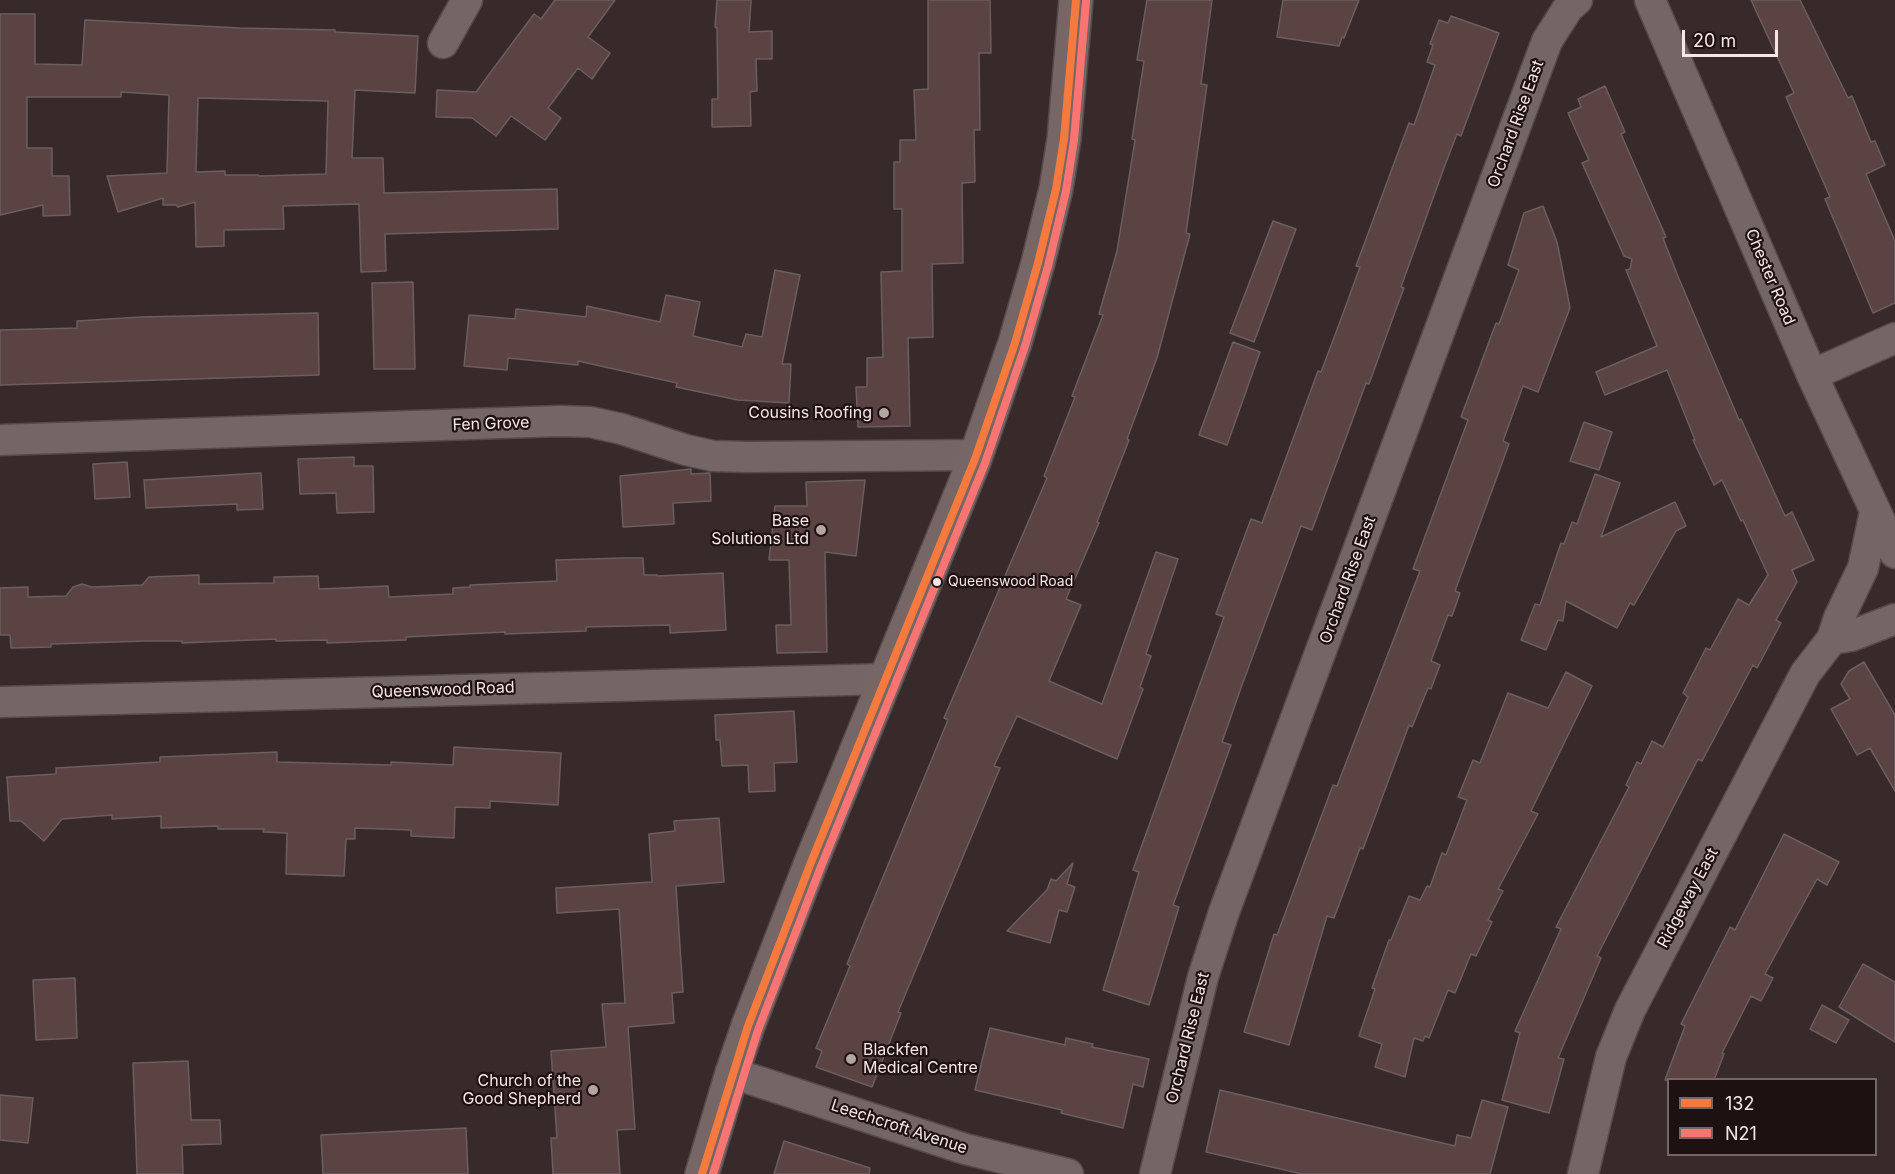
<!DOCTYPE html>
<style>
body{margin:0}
#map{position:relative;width:1895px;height:1174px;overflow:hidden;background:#382a2a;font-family:Inter,sans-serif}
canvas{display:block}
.legend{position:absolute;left:1667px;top:1078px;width:210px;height:78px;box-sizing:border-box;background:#1d1111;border:2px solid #756666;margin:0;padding:8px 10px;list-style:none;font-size:18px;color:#f8e5e5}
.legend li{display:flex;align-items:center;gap:12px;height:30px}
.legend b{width:30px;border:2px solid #756666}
.scale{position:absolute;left:1682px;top:30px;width:96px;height:27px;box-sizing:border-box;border:3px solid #f8e5e5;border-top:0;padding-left:8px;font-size:18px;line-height:21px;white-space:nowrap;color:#f8e5e5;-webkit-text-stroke:4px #1d1111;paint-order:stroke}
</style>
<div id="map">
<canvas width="1895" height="1174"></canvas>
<ul class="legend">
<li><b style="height:8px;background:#f6793e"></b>132</li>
<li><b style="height:8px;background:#fa7571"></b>N21</li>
</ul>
<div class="scale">20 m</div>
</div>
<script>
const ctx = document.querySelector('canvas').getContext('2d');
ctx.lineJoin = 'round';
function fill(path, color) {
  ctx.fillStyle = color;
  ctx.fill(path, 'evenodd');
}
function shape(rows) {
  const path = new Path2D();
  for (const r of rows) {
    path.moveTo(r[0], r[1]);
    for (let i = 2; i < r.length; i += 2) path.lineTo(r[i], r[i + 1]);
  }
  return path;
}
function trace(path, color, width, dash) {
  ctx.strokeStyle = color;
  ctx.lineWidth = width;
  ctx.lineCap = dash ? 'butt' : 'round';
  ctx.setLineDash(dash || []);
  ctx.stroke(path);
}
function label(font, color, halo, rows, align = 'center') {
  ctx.font = font + ' Inter,sans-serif';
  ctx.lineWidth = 4.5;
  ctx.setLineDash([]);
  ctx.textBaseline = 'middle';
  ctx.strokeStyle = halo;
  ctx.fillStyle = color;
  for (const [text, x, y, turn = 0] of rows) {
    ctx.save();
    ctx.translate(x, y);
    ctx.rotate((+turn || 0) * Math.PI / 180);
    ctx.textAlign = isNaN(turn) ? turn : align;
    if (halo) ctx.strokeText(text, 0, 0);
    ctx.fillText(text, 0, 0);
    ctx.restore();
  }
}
const building = shape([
 [555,0,615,0,588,37,610,53,592,79,578,68,548,108,561,118,545,140,511,116,496,136,472,118,436,117,437,90,476,92,534,14,541,19,555,0],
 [717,0,751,0,749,32,772,31,772,59,756,59,757,91,750,92,751,126,712,127,712,99,718,99,717,28,715,27,717,0],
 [928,0,990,0,991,53,979,53,980,130,974,130,975,182,962,183,963,263,932,264,933,337,908,338,910,426,858,427,856,387,867,387,867,358,883,357,881,272,902,271,902,209,894,209,894,162,900,162,900,140,916,140,914,90,928,89,928,0],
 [1147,0,1212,0,1201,84,1207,85,1186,233,1190,234,1157,358,1127,439,1129,440,1097,522,1099,523,1066,599,1081,605,1049,681,1102,704,1156,552,1178,559,1146,654,1151,656,1140,687,1143,689,1117,759,1017,716,994,766,1000,768,898,1012,901,1013,872,1087,816,1067,822,1051,816,1048,850,966,847,964,948,720,944,718,1047,478,1044,476,1075,397,1072,396,1103,315,1099,314,1117,251,1135,140,1132,139,1144,61,1137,60,1147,0],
 [1283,0,1359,0,1344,38,1342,37,1339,46,1277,37,1283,0],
 [1751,0,1800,0,1848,98,1852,96,1871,142,1875,141,1885,165,1866,174,1895,241,1895,303,1873,313,1825,199,1830,197,1786,97,1794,93,1751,0],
 [0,14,35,14,35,64,82,65,85,20,240,28,335,30,335,32,418,36,415,93,355,90,352,158,383,158,384,193,557,189,558,229,385,234,386,271,361,272,359,204,283,206,284,229,224,230,224,246,196,247,195,202,178,207,176,205,163,205,163,198,118,212,107,176,167,173,169,95,121,92,121,97,27,97,27,148,52,148,52,176,69,176,70,215,43,216,43,205,0,215,0,14],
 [198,98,328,101,326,174,259,176,258,175,225,175,225,171,196,172,198,98],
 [1451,16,1499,33,1461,136,1457,134,1445,165,1401,287,1404,288,1395,312,1369,384,1366,383,1312,530,1301,526,1242,685,1222,742,1231,745,1173,905,1179,907,1149,1005,1103,990,1139,872,1133,870,1224,617,1216,614,1225,589,1251,519,1262,523,1318,371,1321,372,1341,319,1360,267,1356,266,1409,123,1414,125,1435,65,1427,62,1433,45,1430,44,1439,20,1448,23,1451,16],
 [1605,86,1625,132,1621,134,1666,237,1663,238,1677,274,1739,420,1741,419,1785,516,1792,512,1814,560,1792,570,1797,582,1776,620,1781,623,1757,668,1753,665,1702,761,1698,759,1597,956,1601,958,1558,1058,1564,1059,1549,1113,1502,1100,1520,1033,1515,1031,1561,929,1556,927,1629,787,1626,785,1637,762,1641,764,1652,741,1663,747,1688,697,1683,693,1706,648,1710,650,1738,599,1749,605,1768,575,1743,520,1741,521,1722,480,1714,485,1693,440,1695,440,1667,370,1605,395,1596,372,1657,346,1626,270,1630,269,1632,259,1624,256,1582,163,1589,160,1568,113,1581,107,1578,99,1605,86],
 [1543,206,1557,242,1570,308,1538,392,1523,386,1503,441,1509,444,1455,591,1460,593,1452,616,1448,615,1431,661,1440,665,1431,689,1428,688,1412,727,1409,725,1363,849,1360,848,1334,918,1327,916,1289,1045,1244,1032,1274,934,1277,935,1333,785,1337,786,1420,571,1413,569,1468,420,1461,417,1496,323,1499,324,1519,270,1508,265,1524,213,1543,206],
 [1273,221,1296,229,1254,342,1230,333,1273,221],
 [775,270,800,275,782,364,791,364,789,403,738,400,676,387,677,383,578,361,578,365,508,358,507,370,464,366,469,315,515,319,516,309,586,317,587,306,660,322,666,295,700,302,693,336,742,347,746,334,762,337,775,270],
 [413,282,415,369,374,369,372,283,413,282],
 [318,313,319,375,0,385,0,330,77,328,77,321,141,317,318,313],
 [1233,342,1260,352,1227,445,1199,435,1233,342],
 [1584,422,1612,432,1599,470,1570,461,1584,422],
 [354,457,354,466,373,466,374,512,337,513,336,493,300,494,298,459,354,457],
 [127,462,130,497,95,499,93,464,127,462],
 [691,469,691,474,710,473,711,501,673,503,674,524,623,527,620,476,691,469],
 [261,473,263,509,237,510,237,504,146,508,144,480,261,473],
 [1595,474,1620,483,1601,537,1675,502,1686,526,1676,531,1634,605,1630,603,1617,628,1566,601,1563,621,1558,620,1546,650,1521,640,1535,604,1540,605,1561,543,1564,544,1572,522,1577,524,1595,474],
 [865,480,856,556,825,552,827,652,777,653,776,625,791,625,789,560,769,560,775,506,807,506,806,482,865,480],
 [623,558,643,558,644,575,657,575,657,576,723,573,726,630,670,633,670,625,586,627,586,631,505,634,505,632,406,637,406,640,327,643,327,640,276,641,276,639,182,643,182,641,147,641,51,644,51,647,11,648,10,635,0,635,0,588,28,587,28,597,66,596,73,587,82,584,92,587,142,585,149,577,199,575,199,584,274,583,274,577,318,576,319,589,388,586,389,597,453,594,453,588,470,587,470,585,557,581,556,560,623,558],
 [1864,662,1895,715,1895,791,1870,748,1857,755,1831,709,1850,699,1841,684,1849,671,1864,662],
 [1566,672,1592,686,1531,811,1538,814,1498,889,1503,891,1488,920,1492,922,1476,956,1471,954,1455,993,1448,990,1429,1038,1425,1036,1423,1041,1414,1038,1405,1077,1375,1067,1382,1044,1359,1036,1375,989,1372,988,1389,940,1391,940,1409,896,1420,900,1427,886,1430,887,1442,853,1446,855,1467,800,1458,797,1473,760,1480,763,1508,693,1548,708,1566,672],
 [794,711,797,762,774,763,775,791,749,792,748,765,722,766,720,740,716,740,715,715,794,711],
 [454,747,561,753,558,805,490,801,490,808,455,807,454,838,411,836,411,830,355,828,355,839,346,839,344,876,286,874,287,833,263,832,264,829,218,829,218,826,161,828,161,816,112,819,112,815,62,819,44,841,21,821,10,821,7,777,56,774,56,768,160,762,160,757,277,752,277,762,391,765,391,762,453,765,454,747],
 [719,818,724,882,676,886,683,992,672,993,674,1023,628,1027,635,1129,617,1130,620,1174,553,1174,551,1138,557,1138,551,1051,606,1047,602,1004,625,1003,619,909,557,913,556,888,652,882,649,834,675,831,674,821,719,818],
 [1784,834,1839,862,1827,885,1817,879,1765,974,1773,978,1761,1001,1751,996,1722,1053,1724,1054,1714,1080,1665,1080,1685,1026,1681,1024,1730,927,1735,930,1784,834],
 [1073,863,1067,884,1075,887,1067,912,1059,910,1050,943,1007,931,1047,890,1051,879,1056,881,1073,863],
 [1863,964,1895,982,1895,1042,1839,1007,1863,964],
 [75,978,77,1038,36,1040,33,980,75,978],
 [1822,1005,1849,1020,1836,1043,1810,1029,1822,1005],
 [990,1028,1065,1045,1066,1038,1093,1044,1092,1047,1149,1059,1143,1087,1133,1084,1123,1128,1061,1113,1062,1110,975,1090,990,1028],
 [188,1061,191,1120,220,1120,221,1144,182,1145,183,1174,137,1174,133,1063,188,1061],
 [1220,1090,1455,1146,1457,1135,1471,1138,1482,1100,1508,1107,1490,1174,1302,1174,1206,1152,1220,1090],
 [0,1095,33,1098,28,1143,0,1140,0,1095],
 [466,1128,468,1174,323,1174,321,1135,466,1128],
 [784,1141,870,1168,869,1174,774,1174,784,1141]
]);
const minor = shape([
 [1650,0,1812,375,1895,553],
 [443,43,467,0],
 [1812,375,1895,338],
 [0,440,560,421,590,422,622,429,686,450,713,456,747,457,977,455],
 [1832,639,1851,636,1895,619],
 [0,702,886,679],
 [732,1073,965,1149,1068,1174],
 [1155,1174,1203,977,1224,912,1547,41,1568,8,1577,0],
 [1583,1174,1611,1057,1630,1010,1805,674,1832,639,1839,618,1863,568,1875,512]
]);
const primary = shape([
 [702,1174,732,1073,748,1026,810,865,975,459,1015,343,1038,263,1056,189,1064,139,1076,0]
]);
const bus1 = shape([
 [702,1174,748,1026,810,865,975,459,1015,343,1038,263,1056,189,1064,139,1076,0]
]);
const bus2 = shape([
 [713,1174,758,1030,820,869,985,463,1025,346,1048,266,1066,191,1074,140,1086,1]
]);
const markers = [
 [884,413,6,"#b5a4a4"],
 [821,530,6,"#b5a4a4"],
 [937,582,5,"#f8e5e5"],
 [851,1059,6,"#b5a4a4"],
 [593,1090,6,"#b5a4a4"]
];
const busNames = [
 ["Queenswood Road",948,582]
];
const streetNames = [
 ["Orchard Rise East",1516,124,-70],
 ["Chester Road",1770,277,67],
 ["Fen Grove",491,424,-2],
 ["Orchard Rise East",1348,580,-70],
 ["Queenswood Road",443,690,-2],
 ["Ridgeway East",1688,898,-62],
 ["Orchard Rise East",1188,1038,-76],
 ["Leechcroft Avenue",899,1127,18]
];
const poiNames = [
 ["Cousins Roofing",872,413],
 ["Base",809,521],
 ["Solutions Ltd",809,539],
 ["Blackfen",863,1050,"left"],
 ["Medical Centre",863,1068,"left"],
 ["Church of the",581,1081],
 ["Good Shepherd",581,1099]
];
fill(building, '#5b4344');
trace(building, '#6a5e5e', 1.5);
trace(minor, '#564949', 33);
trace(primary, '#564949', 36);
trace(minor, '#746666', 30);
trace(primary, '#766', 33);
trace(bus1, '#f6793e', 8);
trace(bus2, '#fa7571', 8);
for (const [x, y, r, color] of markers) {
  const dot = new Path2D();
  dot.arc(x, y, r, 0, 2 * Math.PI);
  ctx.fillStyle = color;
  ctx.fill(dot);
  trace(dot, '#1d1111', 2);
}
label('14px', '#f8e5e5', '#1d1111', busNames, 'left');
label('16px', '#f8e5e5', '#1d1111', streetNames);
label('16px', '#f8e5e5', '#1d1111', poiNames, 'right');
</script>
